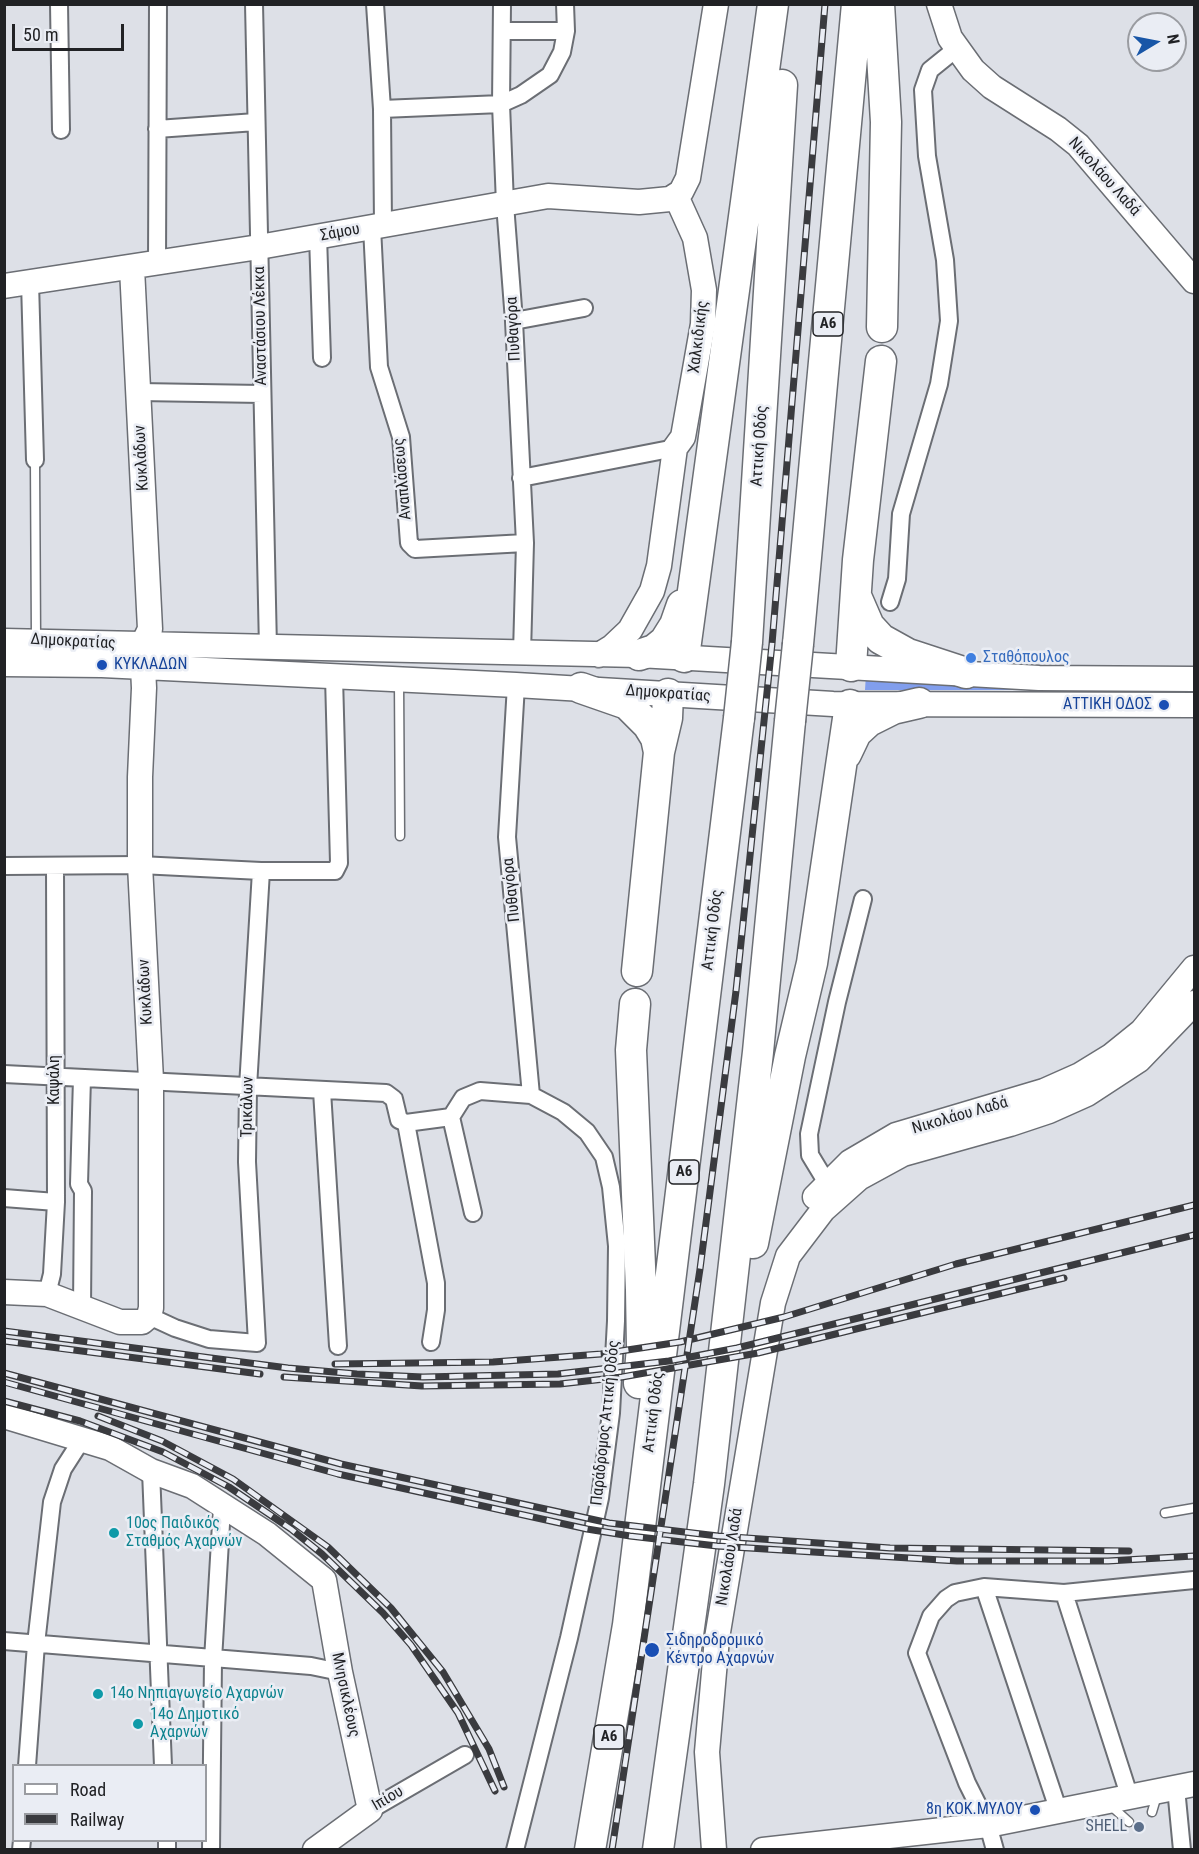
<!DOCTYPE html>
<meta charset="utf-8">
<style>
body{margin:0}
#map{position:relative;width:1199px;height:1854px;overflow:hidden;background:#dde0e7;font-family:"Roboto Condensed",sans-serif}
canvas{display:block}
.frame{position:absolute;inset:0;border:6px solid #212225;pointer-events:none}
.legend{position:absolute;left:12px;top:1764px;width:195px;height:78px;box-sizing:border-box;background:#eaedf4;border:2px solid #9a9ca1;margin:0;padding:8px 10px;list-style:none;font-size:18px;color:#212225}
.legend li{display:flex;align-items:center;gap:12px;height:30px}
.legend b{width:30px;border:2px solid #9a9ca1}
.north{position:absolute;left:1127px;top:12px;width:60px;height:60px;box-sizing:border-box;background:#eaedf4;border:2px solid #9a9ca1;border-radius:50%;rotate:80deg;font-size:16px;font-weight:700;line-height:24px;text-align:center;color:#212225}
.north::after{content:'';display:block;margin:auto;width:21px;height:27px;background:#1856a7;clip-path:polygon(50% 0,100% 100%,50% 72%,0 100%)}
.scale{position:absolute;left:12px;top:24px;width:112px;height:27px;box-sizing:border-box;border:3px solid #212225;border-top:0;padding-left:8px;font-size:18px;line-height:21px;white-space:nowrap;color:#212225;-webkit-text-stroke:4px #eaedf4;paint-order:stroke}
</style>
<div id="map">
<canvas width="1199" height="1854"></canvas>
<div class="frame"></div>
<ul class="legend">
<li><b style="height:8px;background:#fff"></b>Road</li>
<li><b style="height:8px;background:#3a3b3f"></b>Railway</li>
</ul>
<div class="north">N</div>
<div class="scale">50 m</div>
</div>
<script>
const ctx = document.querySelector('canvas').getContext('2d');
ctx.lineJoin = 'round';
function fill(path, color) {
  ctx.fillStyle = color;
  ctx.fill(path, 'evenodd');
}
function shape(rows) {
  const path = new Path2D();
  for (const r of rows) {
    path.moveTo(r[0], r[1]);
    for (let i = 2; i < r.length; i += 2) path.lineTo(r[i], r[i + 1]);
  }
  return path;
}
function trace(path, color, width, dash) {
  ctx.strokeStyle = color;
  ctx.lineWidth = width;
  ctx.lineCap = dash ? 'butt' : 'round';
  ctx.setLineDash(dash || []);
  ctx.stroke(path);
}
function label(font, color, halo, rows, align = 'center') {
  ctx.font = font + ' "Roboto Condensed",sans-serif';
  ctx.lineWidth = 5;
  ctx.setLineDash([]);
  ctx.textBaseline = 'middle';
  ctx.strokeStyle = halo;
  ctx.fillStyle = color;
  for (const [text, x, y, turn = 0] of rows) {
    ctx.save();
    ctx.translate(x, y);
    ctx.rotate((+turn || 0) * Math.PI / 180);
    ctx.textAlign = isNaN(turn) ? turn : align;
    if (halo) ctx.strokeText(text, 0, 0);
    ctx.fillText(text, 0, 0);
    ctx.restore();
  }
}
const forest = shape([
 [866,674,1069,690,865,690]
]);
const lane = shape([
 [35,460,36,639],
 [399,681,400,836],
 [1165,1513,1194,1508],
 [1110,1805,1129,1822],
 [1152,1812,1157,1795]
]);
const street = shape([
 [59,4,61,130],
 [254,4,268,648],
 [375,4,382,109,383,226],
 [502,4,501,104,505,204,514,321,525,543,522,653],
 [502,31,566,31,565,4],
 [382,109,501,104,521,95,550,75,562,52,566,31],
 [157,129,256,122],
 [372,227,379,367,401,437,409,543,415,549,525,543],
 [318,236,322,358],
 [157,264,158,4],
 [30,282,35,460],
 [514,321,584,308],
 [139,392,262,394],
 [521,478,675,448],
 [890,602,897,579,901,514,939,384,949,321,945,260,927,156,923,90,930,70,956,49],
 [516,685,507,837,531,1095],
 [4,866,140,865,261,871,335,871,339,863,334,677],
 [4,1074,386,1093,394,1099,399,1120,406,1123],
 [82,1078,79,1184,83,1191,82,1308],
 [322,1091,338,1346],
 [451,1117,473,1213],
 [406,1123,451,1117,463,1098,480,1091,531,1095,563,1112,587,1132,604,1157,611,1187,617,1246,616,1321,611,1413,600,1498,569,1638,515,1850],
 [406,1123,436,1283,436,1310,431,1342],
 [827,1183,810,1155,809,1134,837,1002,863,899],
 [4,1198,56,1202],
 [47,1294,52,1274,56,1202,55,866],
 [149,1316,175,1328,209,1339,257,1343,247,1162,248,1087,261,871],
 [151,1471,163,1766],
 [984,1587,1059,1812],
 [1064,1593,1130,1798],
 [4,1641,311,1666,340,1672],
 [27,1766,36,1644,52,1502,63,1469,81,1441],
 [1176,1788,1182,1850],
 [370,1810,465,1755],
 [167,1840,167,1850],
 [21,1850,22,1840],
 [211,1850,213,1660,222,1507],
 [995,1850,988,1825,967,1783,917,1653,931,1616,946,1599,955,1593,984,1587,1064,1593,1194,1580]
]);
const secondary = shape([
 [939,4,950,38,973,70,992,87,1058,129,1078,145,1194,281],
 [4,286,259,247,548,196,639,202,670,199,681,192,688,178,716,4],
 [4,641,639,655,1039,678,1194,679],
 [599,655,612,647,630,630,652,591,659,566,675,448,683,437,703,324,704,290,695,238,676,196],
 [4,664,102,665,516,685,833,704,1194,705],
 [815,1197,850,1162,896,1135,1044,1091,1080,1075,1111,1056,1142,1031,1194,968],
 [4,1292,47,1294,120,1322,142,1322,149,1316,151,1308,151,1080,140,865,140,777,144,688,142,646,150,629,132,268],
 [4,1416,110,1448,151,1471,192,1486,267,1534,324,1580,340,1672,370,1810,315,1850],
 [714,1850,707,1752,717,1638,773,1303,788,1256,823,1210,859,1178,903,1154,1010,1124,1049,1111,1087,1094,1139,1060,1194,1003],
 [763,1850,988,1825,1194,1784]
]);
const highway = shape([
 [879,4,886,122,882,327],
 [856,596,869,626,881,639,908,654,966,673],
 [747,642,782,85],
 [798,644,857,4],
 [639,655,654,650,665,641,675,625,682,605],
 [684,657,773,4],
 [851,666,858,560,881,361],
 [581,688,627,704,648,725,656,738,659,752],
 [846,754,856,733,869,721,893,709,919,703],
 [637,971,659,752,667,718,668,694],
 [635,1004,631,1050,641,1290,642,1347,639,1383],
 [753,1243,790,1056,812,963,850,705],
 [590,1850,628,1625,739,718],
 [658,1850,709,1484,758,1052,790,721]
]);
const rail = shape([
 [4,1331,288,1368,357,1374,423,1377,558,1374,669,1361,737,1348,1194,1235],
 [4,1341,260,1374],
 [335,1364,493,1362,601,1354,680,1342,784,1317,956,1264,1194,1205],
 [4,1373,341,1464,609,1523,718,1536,890,1548,1129,1551],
 [284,1377,422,1386,560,1384,622,1377,758,1353,1064,1278],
 [4,1382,338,1474,587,1529,630,1536,717,1546,957,1561,1108,1561,1194,1556],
 [4,1401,80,1421,163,1452,229,1487,291,1529,322,1554,383,1613,411,1645,458,1713,495,1791],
 [98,1416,162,1441,233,1479,328,1547,391,1608,443,1672,489,1749,504,1787],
 [612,1850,700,1269,736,991,772,644,825,4]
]);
const highwayBridge = shape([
 [739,718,747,642],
 [790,721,798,644]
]);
const markers = [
 [971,658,6,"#3f7fe0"],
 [102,665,6,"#1a4fb4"],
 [1164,705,6,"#1a4fb4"],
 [114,1533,6,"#0f9aa8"],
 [652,1650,8,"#1a4fb4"],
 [98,1694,6,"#0f9aa8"],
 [138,1724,6,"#0f9aa8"],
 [1035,1810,6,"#1a4fb4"],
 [1139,1827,6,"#5c6f8a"]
];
const shields = [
 [828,324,30],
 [684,1172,30],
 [609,1737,30]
];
const shieldNames = [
 ["Α6",828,324],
 ["Α6",684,1172],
 ["Α6",609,1737]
];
const streetNames = [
 ["Νικολάου Λαδά",1104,177,48],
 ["Σάμου",340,233,-10],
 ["Αναστάσιου Λέκκα",261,326,-91],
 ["Πυθαγόρα",514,329,-93],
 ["Χαλκιδικής",699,337,-83],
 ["Αττική Οδός",760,446,-86],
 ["Κυκλάδων",142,458,-93],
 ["Αναπλάσεως",403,479,-95],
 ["Δημοκρατίας",73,642,3],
 ["Δημοκρατίας",668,694,4],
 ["Πυθαγόρα",512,890,-96],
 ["Αττική Οδός",713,930,-83],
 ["Κυκλάδων",146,992,-93],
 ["Καψάλη",55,1080,-90],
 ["Τρικάλων",248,1107,-89],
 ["Νικολάου Λαδά",960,1116,-16],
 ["Αττική Οδός",654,1412,-83],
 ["Παράδρομος Αττική Οδός",606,1423,-84],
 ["Νικολάου Λαδά",730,1557,-81],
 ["Μνησικλέους",345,1695,78],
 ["Ιπίου",388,1799,-30]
];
const shopNames = [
 ["Σταθόπουλος",983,658]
];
const transitNames = [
 ["ΚΥΚΛΑΔΩΝ",114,665],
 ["ΑΤΤΙΚΗ ΟΔΟΣ",1152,705,"right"],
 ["Σιδηροδρομικό",666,1641],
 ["Κέντρο Αχαρνών",666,1659],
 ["8η ΚΟΚ.ΜΥΛΟΥ",1023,1810,"right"]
];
const cultureNames = [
 ["10ος Παιδικός",126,1524],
 ["Σταθμός Αχαρνών",126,1542],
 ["14ο Νηπιαγωγείο Αχαρνών",110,1694],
 ["14ο Δημοτικό",150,1715],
 ["Αχαρνών",150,1733]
];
const serviceNames = [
 ["SHELL",1127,1827]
];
fill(forest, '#819eed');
trace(lane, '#6b6e74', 11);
trace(street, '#6b6e74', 20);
trace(secondary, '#6b6e74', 27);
trace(highway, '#6b6e74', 33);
trace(lane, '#fff', 8);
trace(street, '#fff', 16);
trace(secondary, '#fff', 24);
trace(highway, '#fff', 30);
trace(rail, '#3a3b3f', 7);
trace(rail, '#eaedf4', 4.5, [14]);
trace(highwayBridge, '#6b6e74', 33, []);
trace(highwayBridge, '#fff', 30);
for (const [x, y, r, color] of markers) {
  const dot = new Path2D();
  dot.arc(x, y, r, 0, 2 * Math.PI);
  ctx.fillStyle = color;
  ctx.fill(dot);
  trace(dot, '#eaedf4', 2);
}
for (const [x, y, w] of shields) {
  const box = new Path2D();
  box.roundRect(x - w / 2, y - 12, w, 24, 4.5);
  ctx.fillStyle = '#eaedf4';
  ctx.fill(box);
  trace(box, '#212225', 1.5);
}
label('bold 15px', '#212225', null, shieldNames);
label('16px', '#212225', '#eaedf4', streetNames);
label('16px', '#366cbe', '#eaedf4', shopNames, 'left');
label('16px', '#164399', '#eaedf4', transitNames, 'left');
label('16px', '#0d838f', '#eaedf4', cultureNames, 'left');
label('16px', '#4e5e75', '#eaedf4', serviceNames, 'right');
</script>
